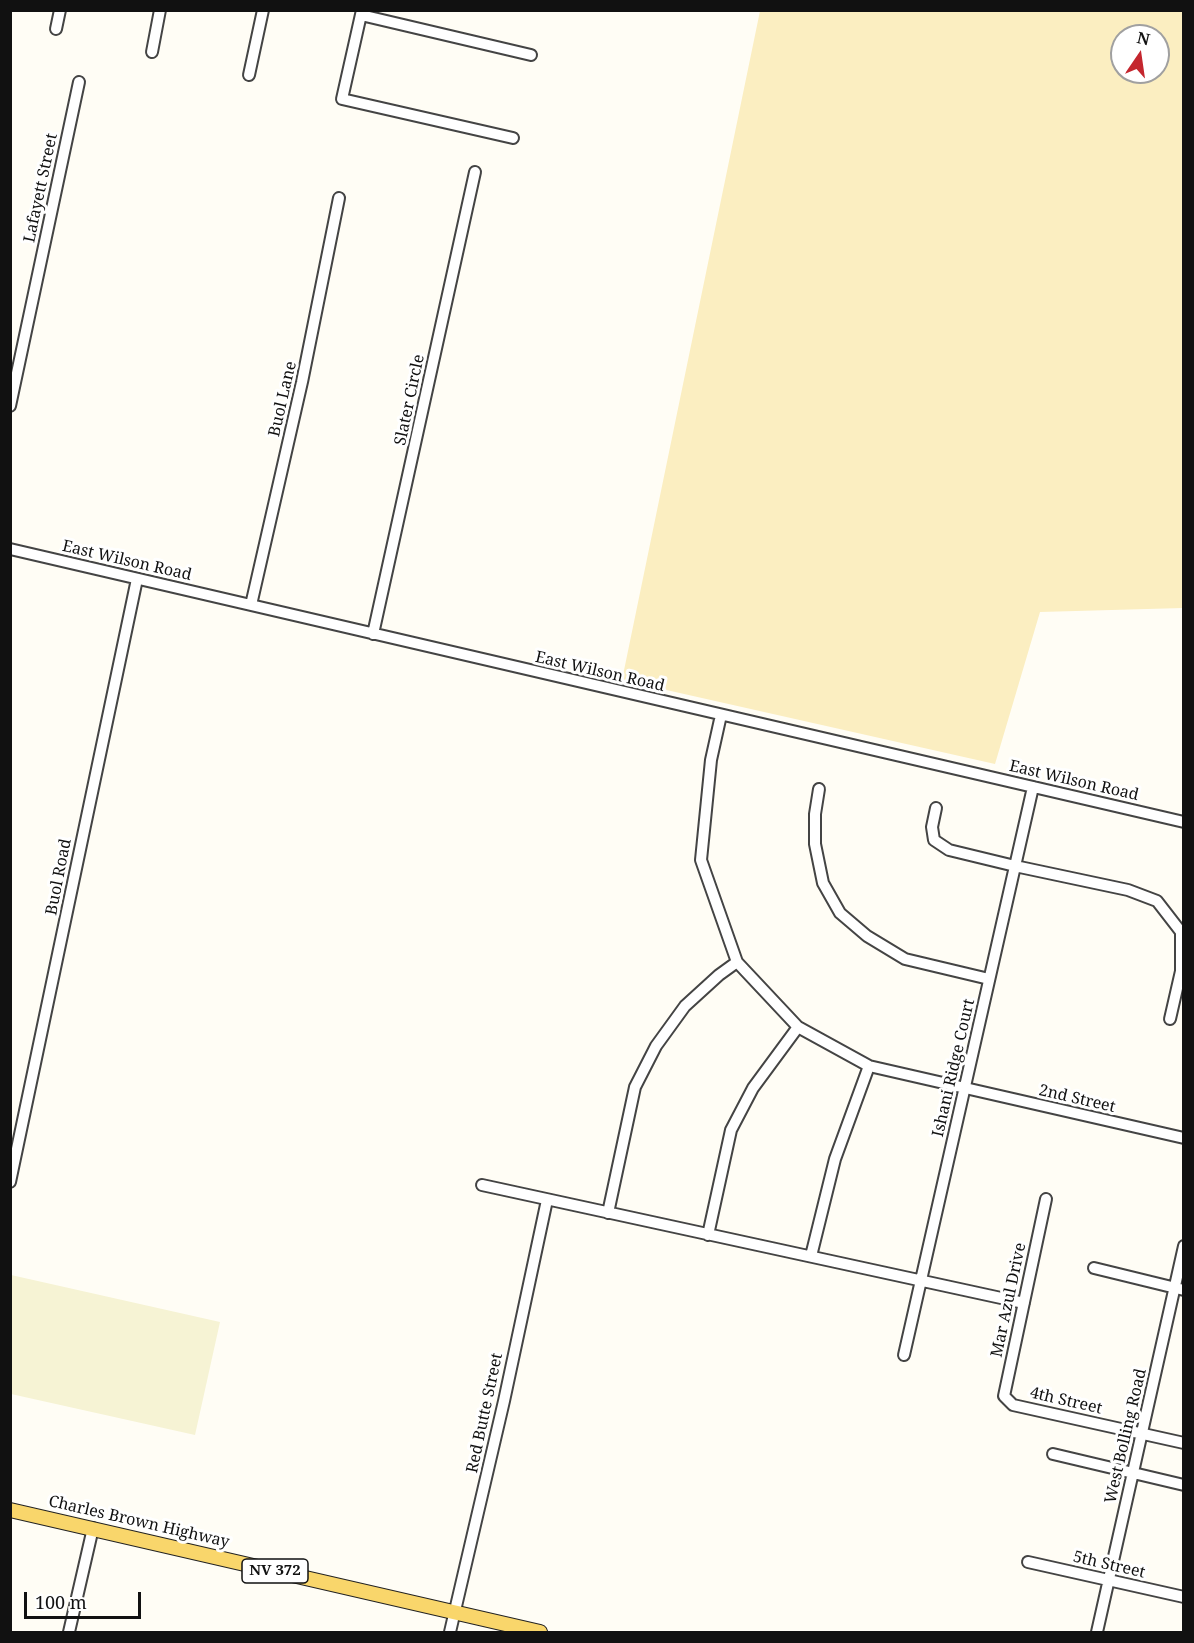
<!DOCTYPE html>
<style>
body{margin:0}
#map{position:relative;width:1194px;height:1643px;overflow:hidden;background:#fffdf5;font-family:"Noto Serif",serif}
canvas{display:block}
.frame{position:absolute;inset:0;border:12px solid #111;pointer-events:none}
.north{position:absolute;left:1110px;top:24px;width:60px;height:60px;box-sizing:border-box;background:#fff;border:2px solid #a0a0a0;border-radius:50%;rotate:13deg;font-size:16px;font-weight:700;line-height:24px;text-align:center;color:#111}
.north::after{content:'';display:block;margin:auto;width:21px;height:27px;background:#c4262e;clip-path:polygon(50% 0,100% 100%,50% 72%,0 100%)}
.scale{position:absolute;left:24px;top:1592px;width:117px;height:27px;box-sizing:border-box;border:3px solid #111;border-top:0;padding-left:8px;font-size:18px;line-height:21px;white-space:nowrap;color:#111;-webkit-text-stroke:4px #fff;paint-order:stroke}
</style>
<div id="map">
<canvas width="1194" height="1643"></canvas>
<div class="frame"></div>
<div class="north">N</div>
<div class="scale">100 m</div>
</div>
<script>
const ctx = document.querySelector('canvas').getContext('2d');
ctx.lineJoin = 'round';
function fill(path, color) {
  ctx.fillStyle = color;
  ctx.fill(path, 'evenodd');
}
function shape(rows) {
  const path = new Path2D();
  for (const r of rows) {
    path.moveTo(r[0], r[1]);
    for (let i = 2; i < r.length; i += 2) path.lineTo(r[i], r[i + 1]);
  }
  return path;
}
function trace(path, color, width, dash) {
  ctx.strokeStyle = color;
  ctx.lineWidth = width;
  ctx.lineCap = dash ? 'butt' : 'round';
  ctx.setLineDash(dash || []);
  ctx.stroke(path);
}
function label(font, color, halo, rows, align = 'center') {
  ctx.font = font + ' "Noto Serif",serif';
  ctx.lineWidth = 6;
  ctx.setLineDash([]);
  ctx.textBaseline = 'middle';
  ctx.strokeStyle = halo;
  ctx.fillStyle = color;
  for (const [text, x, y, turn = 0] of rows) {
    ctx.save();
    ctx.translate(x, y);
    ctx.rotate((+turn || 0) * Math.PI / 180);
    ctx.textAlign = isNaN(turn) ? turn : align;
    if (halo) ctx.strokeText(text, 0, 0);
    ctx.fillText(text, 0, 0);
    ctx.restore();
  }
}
const farmland = shape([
 [11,1275,220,1322,195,1435,11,1394]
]);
const sand = shape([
 [760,11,1183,11,1183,608,1040,612,995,764,622,680],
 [1122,36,1158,36,1158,72,1122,72]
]);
const minor = shape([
 [362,10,342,99,513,138],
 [361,15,531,55],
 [56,29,60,10],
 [152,52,160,10],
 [249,75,263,10],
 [10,406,79,82],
 [10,549,1184,822],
 [251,605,302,382,339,198],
 [373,634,475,172],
 [721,715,711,760,701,860,737,962,798,1027,869,1066,1184,1138],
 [819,789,815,814,815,844,823,883,840,913,867,936,905,959,989,979],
 [936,808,932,827,934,840,949,850,1015,866,1128,890,1157,901,1181,932,1181,971,1170,1019],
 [10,1182,137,579],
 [482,1185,1024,1303],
 [1046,1199,1004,1396,1013,1405,1184,1443],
 [608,1213,635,1087,656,1046,685,1006,719,975,737,962],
 [708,1235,731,1130,753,1088,798,1027],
 [811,1256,835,1159,869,1066],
 [1094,1268,1184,1290],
 [904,1355,1033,787],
 [1053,1454,1184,1485],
 [1028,1562,1184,1597],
 [69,1632,93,1528],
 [450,1632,504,1401,547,1200],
 [1097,1632,1184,1246]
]);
const major = shape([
 [10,1510,540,1632]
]);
const shields = [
 [275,1571,66]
];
const shieldNames = [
 ["NV 372",275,1571]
];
const streetNames = [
 ["Lafayett Street",41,188,-78],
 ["Buol Lane",283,399,-77],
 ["Slater Circle",410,400,-78],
 ["East Wilson Road",127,561,13],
 ["East Wilson Road",600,672,13],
 ["East Wilson Road",1074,781,13],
 ["Buol Road",59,877,-79],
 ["Ishani Ridge Court",954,1068,-77],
 ["2nd Street",1077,1099,13],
 ["Mar Azul Drive",1009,1300,-78],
 ["4th Street",1066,1401,13],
 ["Red Butte Street",485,1413,-78],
 ["West Bolling Road",1126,1436,-77],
 ["Charles Brown Highway",139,1522,13],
 ["5th Street",1109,1565,13]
];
fill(farmland, '#f6f3d4');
fill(sand, '#fbeec1');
trace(minor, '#444', 14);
trace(major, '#222', 16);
trace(minor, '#fff', 10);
trace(major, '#f9d66b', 14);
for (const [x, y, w] of shields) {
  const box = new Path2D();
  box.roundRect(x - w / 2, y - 12, w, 24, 4.5);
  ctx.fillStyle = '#fff';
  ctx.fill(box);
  trace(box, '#111', 1.5);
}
label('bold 15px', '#111', null, shieldNames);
label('16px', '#111', '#fff', streetNames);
</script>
